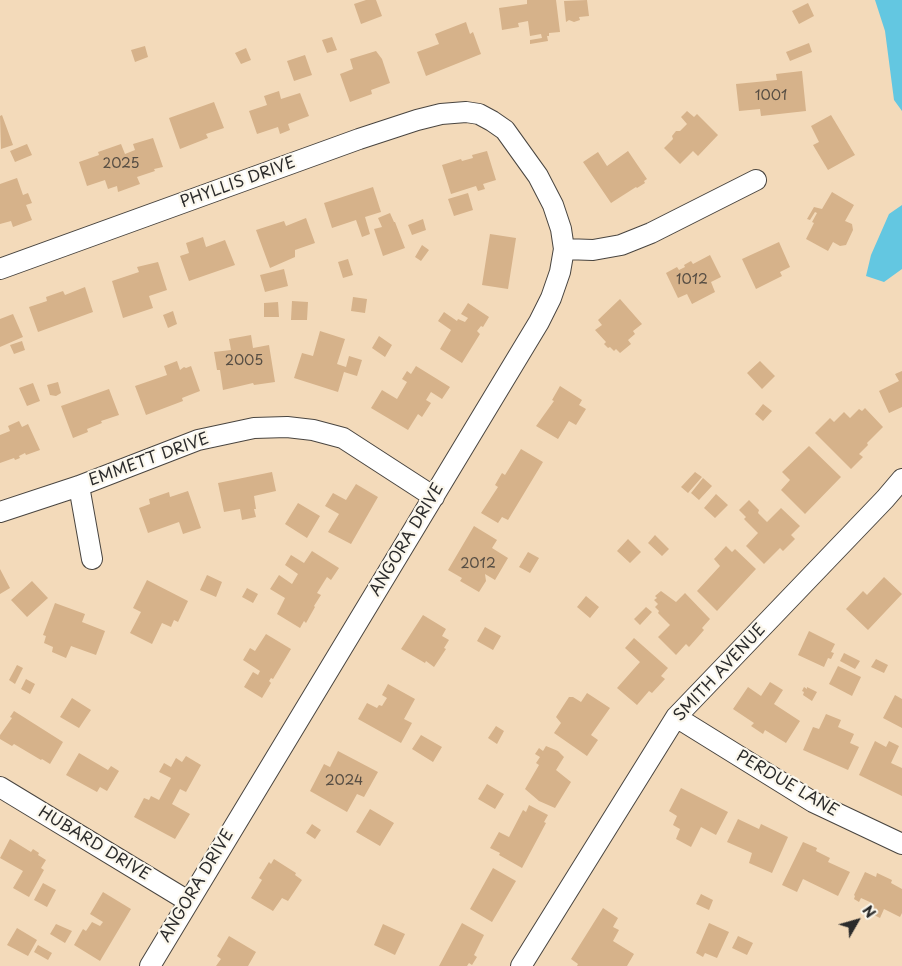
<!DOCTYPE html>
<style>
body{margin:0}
#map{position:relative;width:902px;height:966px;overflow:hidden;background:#f3daba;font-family:"Playpen Sans",sans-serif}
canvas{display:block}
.north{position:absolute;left:832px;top:896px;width:50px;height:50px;-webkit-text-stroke:4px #fbf7ec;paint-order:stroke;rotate:52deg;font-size:14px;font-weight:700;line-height:20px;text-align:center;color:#2b2b2b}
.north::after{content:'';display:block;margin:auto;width:18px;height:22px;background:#2b2b2b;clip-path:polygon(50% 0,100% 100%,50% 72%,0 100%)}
</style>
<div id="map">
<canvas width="902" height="966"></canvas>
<div class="north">N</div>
</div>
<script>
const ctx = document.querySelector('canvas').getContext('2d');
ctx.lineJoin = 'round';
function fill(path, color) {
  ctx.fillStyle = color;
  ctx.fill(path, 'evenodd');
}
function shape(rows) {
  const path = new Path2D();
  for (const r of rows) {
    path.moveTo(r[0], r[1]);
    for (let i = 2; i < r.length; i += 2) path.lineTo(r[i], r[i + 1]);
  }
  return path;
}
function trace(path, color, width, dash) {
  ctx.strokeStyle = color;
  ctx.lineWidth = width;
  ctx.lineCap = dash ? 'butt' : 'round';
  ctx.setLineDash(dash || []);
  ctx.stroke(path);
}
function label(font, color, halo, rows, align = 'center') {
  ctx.font = font + ' "Playpen Sans",sans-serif';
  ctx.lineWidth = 4.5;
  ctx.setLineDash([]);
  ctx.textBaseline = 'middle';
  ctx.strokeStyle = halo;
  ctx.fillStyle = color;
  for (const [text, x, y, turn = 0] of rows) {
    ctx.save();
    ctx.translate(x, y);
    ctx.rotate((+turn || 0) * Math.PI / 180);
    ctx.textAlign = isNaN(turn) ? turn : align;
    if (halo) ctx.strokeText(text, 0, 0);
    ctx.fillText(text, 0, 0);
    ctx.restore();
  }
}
const water = shape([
 [875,0,902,0,902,111,894,100,885,31],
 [902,205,902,269,884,282,866,276,871,255,889,214]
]);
const building = shape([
 [366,0,376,0,382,16,361,24,354,4],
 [527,0,556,0,560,32,549,33,549,36,547,36,548,41,530,44,530,40,542,38,541,34,530,36,528,21,518,23,519,27,502,30,499,8,527,4],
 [587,0,589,16,579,17,580,20,574,22,569,20,566,22,564,1],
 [808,3,814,16,799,24,792,11],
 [466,22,470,34,473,32,481,54,426,76,417,52,439,44,435,34],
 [332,37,337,50,327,53,322,40],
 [809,43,812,52,790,61,786,52],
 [145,46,148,57,135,62,131,50],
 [246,48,251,60,241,64,235,53],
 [376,51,382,59,390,83,371,90,372,94,350,102,340,74,353,69,350,59],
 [305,55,312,75,294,81,287,61],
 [802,71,806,111,761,116,760,109,739,111,736,84,777,80,776,74],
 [279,91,281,99,300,93,309,116,288,124,290,130,280,134,278,127,257,134,249,111,267,105,264,96],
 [214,102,224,128,206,134,208,138,180,149,169,118],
 [687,111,694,117,697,114,718,135,698,156,693,151,680,164,664,148,673,139,672,136,676,131,680,131,687,124,681,117],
 [2,115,13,145,1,149,0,116],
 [831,115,855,155,828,170,813,145,819,142,811,126],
 [153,138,163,167,154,169,155,171,137,177,140,184,118,192,117,186,108,189,105,180,87,186,79,162,99,155,98,152,121,144,125,154,135,150,133,144],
 [27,144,32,155,15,162,10,151],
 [487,151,496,180,483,184,485,189,478,191,476,186,451,194,442,165,461,159,462,161,473,158,472,155],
 [628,151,647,179,644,181,645,183,637,188,636,187,611,203,583,162,598,152,607,166],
 [17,178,23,195,28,193,32,203,26,205,32,220,13,227,11,221,0,224,0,184],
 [373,187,381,212,365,217,370,234,362,237,356,220,332,228,324,203],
 [832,192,854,205,845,221,852,224,853,230,846,245,840,246,833,242,828,251,806,239,814,223,812,222,817,213,815,212,810,220,807,219,814,207,822,209],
 [468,193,473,210,454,216,448,199],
 [390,213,394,222,395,222,405,248,383,256,374,229,382,227,378,218],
 [306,218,315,243,295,250,295,257,270,268,256,230,284,221,286,226],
 [423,219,426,230,412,235,408,225],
 [490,234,516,238,508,289,482,285],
 [203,237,206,247,225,240,235,265,189,281,180,256,189,253,186,243],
 [779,242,790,267,780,272,782,276,756,289,742,259],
 [422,245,429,250,421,261,415,257],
 [710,255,721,277,711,282,715,292,692,304,687,294,678,298,666,273,677,267,679,270,685,267,684,265,691,261,693,264],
 [348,259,353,275,343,278,338,262],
 [158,262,167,290,149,296,153,308,123,318,112,281,139,272,137,267],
 [284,269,288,286,265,292,260,275],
 [85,287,93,312,38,332,29,307,47,301,46,297,63,291,65,295],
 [353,297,367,299,365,313,351,311],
 [620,299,642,324,633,331,635,334,628,340,631,344,620,353,616,349,614,351,610,347,608,348,604,344,606,342,595,330,602,325,598,320],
 [292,301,308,302,307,320,291,320],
 [278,302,279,317,264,317,264,303],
 [468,303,489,317,483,327,481,326,477,331,480,334,462,363,440,349,451,330,438,321,444,312,457,321,458,319,465,322,468,318,461,314],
 [173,311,177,324,168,328,163,315],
 [13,314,23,337,0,347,0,319],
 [320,331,345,339,337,364,346,367,349,356,362,360,357,376,344,372,338,392,294,378,302,353,313,356],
 [251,335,253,348,269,345,275,382,254,385,253,383,223,390,220,370,217,370,214,352,231,350,229,339],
 [379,336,392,345,385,357,372,348],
 [22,341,25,350,14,354,10,345],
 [177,361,180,370,184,367,186,368,191,366,200,391,182,398,183,401,146,415,135,386,167,375,164,366],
 [760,361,775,376,762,389,747,373],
 [416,366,450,387,442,399,431,392,426,400,431,403,422,417,418,414,408,430,371,408,382,390,397,399,407,382,402,379,407,371,411,374],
 [902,371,902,407,889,413,879,391,899,381,895,374],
 [58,382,61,393,56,396,50,395,47,385],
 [33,383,40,401,27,406,19,388],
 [560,386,582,400,579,405,586,409,576,425,569,421,558,439,536,426,554,401,552,400],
 [109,389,119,415,101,421,102,423,87,429,88,432,73,438,61,406],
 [763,404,772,411,763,421,755,414],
 [865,408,883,427,867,443,868,445,859,454,863,457,851,469,815,433,830,418,834,422,844,412,850,418,859,409,862,411],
 [19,421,22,427,28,424,40,450,26,455,25,453,19,456,20,458,15,460,14,458,0,463,0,435,10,431,8,426],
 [809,446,841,477,805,514,781,490,790,480,782,472],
 [521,449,543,462,508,520,502,517,498,523,481,513,498,487,495,485,502,473,505,475],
 [272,472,276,491,254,496,256,509,254,509,256,517,242,520,240,509,224,512,218,483],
 [695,472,702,477,688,493,681,487],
 [703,478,712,486,699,500,691,493],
 [356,484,378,497,351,544,328,532,339,514,325,506,333,493,346,500],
 [188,491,201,528,183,534,179,522,148,533,139,508,150,504,149,499,169,492,170,497],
 [716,494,728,505,715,518,704,508],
 [749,500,759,510,758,513,767,522,781,508,800,526,791,535,795,539,783,551,780,548,764,564,746,546,758,533,744,519,746,517,739,510],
 [298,503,320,516,307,538,285,524],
 [474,526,497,540,492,548,508,558,495,580,485,574,486,581,479,592,460,581,462,578,448,570],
 [655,535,669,549,662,556,648,543],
 [628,539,641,552,630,563,617,551],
 [726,546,732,552,735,549,756,569,717,611,697,591,720,566,714,559],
 [312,551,339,568,331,580,327,577,317,593,321,595,314,606,315,607,306,623,304,621,300,628,277,614,285,598,270,589,279,575,292,584,298,574,285,565,291,555,304,563],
 [528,552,539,558,530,573,519,567],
 [0,569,10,588,0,594],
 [207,575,222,582,216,597,200,590],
 [884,577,902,594,868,630,846,609,863,591,867,595],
 [147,580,188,601,178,622,174,620,171,627,162,623,152,644,130,633,141,612,133,608],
 [32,581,48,598,27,617,11,600],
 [247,588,258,594,253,603,242,597],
 [661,591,676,602,685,593,710,619,702,628,704,630,689,647,686,644,676,655,658,637,670,625,658,613,659,611,655,607,658,604,654,600,657,598,655,596],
 [586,596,599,607,590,618,577,607],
 [55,603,85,614,82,622,105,631,96,655,71,646,66,658,52,652,53,647,44,643,46,636,43,635],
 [646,607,652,612,640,625,634,619],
 [423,615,446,629,442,636,449,640,444,648,446,649,434,667,426,661,425,663,401,649],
 [485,627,501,636,493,650,477,641],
 [809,631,835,644,831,652,834,653,831,659,828,658,824,667,798,655],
 [266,634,291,649,273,679,271,678,269,681,271,683,262,698,244,687,253,672,258,675,260,671,243,660,250,648,255,651],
 [634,638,668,668,661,676,665,679,652,693,649,691,637,705,617,688,640,662,625,648],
 [844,653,860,661,855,669,840,661],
 [876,659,888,665,884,673,871,667],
 [17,665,23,668,15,684,9,680],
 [838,666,861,677,852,696,829,684],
 [26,679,35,684,30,694,21,689],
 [770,682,783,690,774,704,800,721,786,743,765,730,763,734,751,726,754,723,733,709,748,687,761,696],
 [388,684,415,699,404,719,412,723,401,743,358,719,367,703,377,708,379,705,382,706,387,698,382,695],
 [804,687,807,689,807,687,817,692,812,701,803,695,804,692,802,691],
 [587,693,610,708,591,735,598,740,587,756,554,733,561,723,556,717,569,697,573,697,581,702],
 [895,695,902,699,902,728,883,718],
 [72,698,91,710,79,728,60,717],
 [14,711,63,742,50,764,42,759,41,760,14,744,12,746,0,739,0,735,12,718,10,717],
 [826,714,841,720,838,727,854,734,850,743,859,747,848,770,803,750,813,727,819,729],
 [496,726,504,731,497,744,488,738],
 [421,735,442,747,433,762,412,749],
 [875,741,886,747,889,741,899,746,891,763,902,768,902,796,859,775],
 [546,746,558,751,564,757,556,770,571,782,555,808,539,801,525,789,539,765,536,763,540,757,535,754,539,748,543,751],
 [338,751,378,772,364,797,357,794,347,812,310,791,324,764,330,767],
 [79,753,108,770,111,766,119,771,107,791,100,787,97,792,66,775],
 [186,756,201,765,186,792,180,789,172,804,190,814,175,839,134,817,144,798,149,800,151,796,159,800,171,778,159,772,164,763,171,767,176,758,182,762],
 [487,784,504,794,495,809,478,799],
 [681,788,728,812,716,835,701,827,691,847,676,839,680,829,673,825,677,816,669,811],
 [529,805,548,815,544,822,546,823,522,868,499,855,500,853,490,848,499,832,509,837,523,810,526,812],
 [370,809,394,823,380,846,356,832],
 [738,819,759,829,761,824,788,837,772,873,749,863,752,853,727,842],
 [312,824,321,830,315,839,306,833],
 [10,839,31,852,33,849,39,853,38,855,46,860,41,868,44,870,29,897,13,888,23,871,0,858],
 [803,842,817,848,816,851,830,858,828,862,850,872,838,896,803,879,797,892,782,885],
 [274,859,296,873,295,875,302,880,288,901,282,898,273,911,251,898,262,880,259,878,269,862,271,864],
 [493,868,516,881,492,922,470,909],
 [865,872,876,877,877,873,892,880,891,883,902,889,902,913,900,917,884,909,880,918,868,912,872,903,861,898,859,902,854,899,855,896,854,895],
 [43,883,56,890,47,907,34,900],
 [103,892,131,909,100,961,74,945,83,929,86,931,92,922,100,926,103,922,90,914],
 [701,894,713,900,709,910,696,904],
 [603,908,618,918,613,927,619,930,613,941,634,954,627,966,577,966,578,964,571,959],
 [462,923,484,935,474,955,477,957,472,965,469,963,467,966,439,966],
 [709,923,729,932,717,958,705,953,703,957,696,953],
 [56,924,72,931,65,943,50,934],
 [383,924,405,934,395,955,374,945],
 [17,928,37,940,28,956,7,945],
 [229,936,256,952,248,966,216,966,221,959,217,956],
 [738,936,753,943,747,955,732,948],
 [38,945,52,953,48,960,34,952]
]);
const minor = shape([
 [564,249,593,250,621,245,651,233,756,180],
 [0,269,359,139,417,120,441,114,466,112,479,114,492,121,505,130,538,176,553,205,561,229,564,249,560,272,551,298,539,322,150,966],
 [79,486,92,559],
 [0,512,79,486,198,440,254,428,287,427,313,430,343,438,434,497],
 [676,717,813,802,902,844],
 [0,787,188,901],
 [521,966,676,717,885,499,902,479]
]);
const numberNames = [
 ["1001",771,96],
 ["2025",121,164],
 ["1012",692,280],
 ["2005",244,361],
 ["2012",478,564],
 ["2024",344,781]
];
const streetNames = [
 ["PHYLLIS DRIVE",238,183,-20],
 ["EMMETT DRIVE",149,460,-20],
 ["ANGORA DRIVE",407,540,-59],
 ["SMITH AVENUE",720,673,-47],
 ["PERDUE LANE",787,784,30],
 ["HUBARD DRIVE",94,844,31],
 ["ANGORA DRIVE",197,886,-59]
];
fill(water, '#63c7e1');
fill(building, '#d6b28a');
trace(minor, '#494540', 22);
trace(minor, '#fff', 20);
label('14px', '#564d43', null, numberNames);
label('16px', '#2b2b2b', '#fbf7ec', streetNames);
</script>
